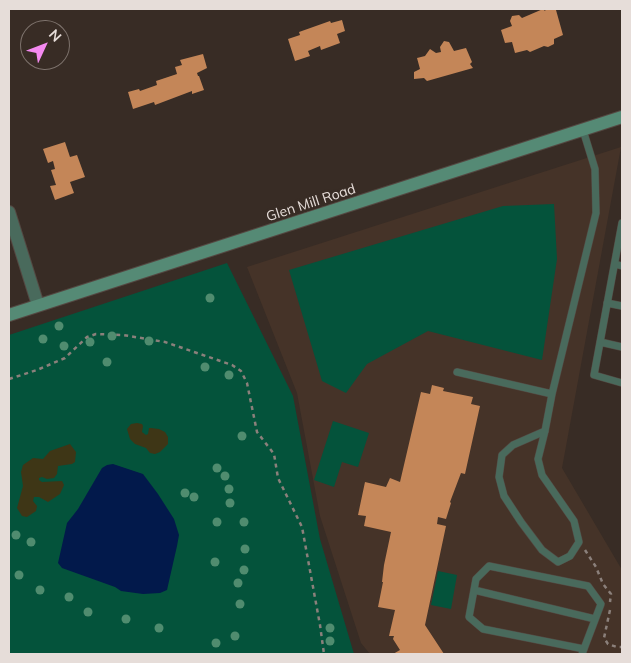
<!DOCTYPE html>
<style>
body{margin:0}
#map{position:relative;width:631px;height:663px;overflow:hidden;background:#382c25;font-family:Mulish,sans-serif}
canvas{display:block}
.frame{position:absolute;inset:0;border:10px solid #e6ddd9;pointer-events:none}
.north{position:absolute;left:20px;top:20px;width:50px;height:50px;box-sizing:border-box;background:#382c25;border:1px solid #7e736d;border-radius:50%;rotate:47deg;font-size:14px;font-weight:700;line-height:20px;text-align:center;color:#e6ddd9}
.north::after{content:'';display:block;margin:auto;width:18px;height:22px;background:#f489f0;clip-path:polygon(50% 0,100% 100%,50% 72%,0 100%)}
</style>
<div id="map">
<canvas width="631" height="663"></canvas>
<div class="frame"></div>
<div class="north">N</div>
</div>
<script>
const g = document.querySelector('canvas').getContext('2d');
g.lineJoin = 'round';
function paint(path, color) { g.fillStyle = color; g.fill(path, 'evenodd'); }
const poly = rows => new Path2D(rows.map(r => 'M' + r).join(''));
function strokePath(path, color, width, dash) { g.strokeStyle = color; g.lineWidth = width; g.lineCap = dash ? 'butt' : 'round'; g.setLineDash(dash || []); g.stroke(path); }
function label(font, color, halo, rows, align = 'center') {
  g.font = font + ' Mulish,sans-serif'; g.lineWidth = 5; g.setLineDash([]); g.textBaseline = 'middle'; g.strokeStyle = halo; g.fillStyle = color; for (const [text, x, y, turn = 0] of rows) {
    g.save(); g.translate(x, y); g.rotate((+turn || 0) * Math.PI / 180); g.textAlign = isNaN(turn) ? turn : align; if (halo) g.strokeText(text, 0, 0); g.fillText(text, 0, 0); g.restore();
  }
}
paint(poly([
 [621,147,562,468,622,570,622,654,370,654,361,643,320,516,297,393,247,267]
]), '#453328');
paint(poly([
 [554,204,557,259,542,360,428,331,367,364,346,393,322,381,289,270,503,206],
 [227,263,293,396,320,539,354,654,9,654,9,335],
 [333,421,369,433,358,467,342,462,334,487,314,480],
 [438,571,457,575,451,609,431,605]
]), '#04533b');
paint(poly([
 [137,423,142,424,143,426,142,432,146,435,148,434,149,428,151,428,159,429,165,432,168,437,168,444,160,452,155,454,150,453,146,448,135,444,130,439,127,429,131,424],
 [70,444,76,452,75,462,72,464,58,466,57,474,54,478,47,479,42,477,39,478,39,480,42,482,62,481,64,485,60,494,48,502,39,497,34,497,33,501,37,506,36,511,27,517,22,516,17,508,23,486,21,472,23,465,33,458,43,459,50,451]
]), '#3e3616');
paint(poly([
 [113,464,143,474,158,494,174,519,179,535,177,546,167,590,160,593,143,594,121,591,115,587,62,568,58,563,67,523,78,509,102,468,107,465]
]), '#02194b');
paint(poly([
 [543,9,545,11,546,9,556,10,563,35,554,39,554,44,548,47,544,46,530,52,527,50,515,53,512,42,505,43,501,30,512,26,510,21,512,16,519,15,522,18],
 [342,20,345,31,337,34,340,43,321,50,320,46,308,51,310,56,295,61,288,39,300,35,299,32,330,21,331,23],
 [444,41,449,42,454,51,466,48,472,62,470,64,473,68,427,81,424,78,414,79,414,72,420,69,417,58,425,56,430,49,436,53,441,52,440,47],
 [203,54,207,68,197,73,198,76,199,76,204,90,192,94,192,91,155,105,154,102,133,109,128,92,139,89,140,91,157,85,156,81,177,74,175,67,182,65,180,60],
 [65,142,70,157,77,155,85,177,70,182,74,193,55,200,50,186,56,185,51,170,55,169,53,161,48,163,43,149],
 [432,385,444,388,443,391,473,397,471,404,480,406,465,474,461,473,450,502,451,503,446,519,438,517,437,524,446,526,425,625,444,654,393,654,400,650,393,639,394,636,389,636,395,610,378,607,383,582,382,582,384,565,391,532,364,526,366,516,358,515,365,482,386,487,390,478,400,482,421,392,430,394]
]), '#c48658');
const service = poly([
 [622,223,594,375,622,383],
 [615,264,622,266],
 [607,303,622,306],
 [600,342,622,347],
 [457,372,552,394,596,213,595,169,583,130],
 [545,431,513,445,502,455,499,477,504,496,521,522,542,550,558,562,570,556,579,542,574,521,542,475,538,459,545,431,552,394],
 [474,590,595,619],
 [582,654,601,604,588,586,489,566,476,579,469,617,483,629,584,649]
]);
const minor = poly([
 [9,212,38,305]
]);
const secondary = poly([
 [9,315,622,117]
]);
strokePath(service, '#544842', 8);
strokePath(minor, '#544842', 14);
strokePath(secondary, '#544842', 14);
strokePath(poly([
 [9,379,37,370,65,358,87,337,96,334,123,335,165,342,232,365,241,371,247,383,257,432,274,454,278,478,302,527,320,625,324,654],
 [585,550,596,567,603,584,611,594,610,602],
 [610,610,604,638,608,644,617,647,622,647]
]), '#8b807b', 2.5, [4, 4]);
strokePath(service, '#496a5c', 7);
strokePath(minor, '#496a5c', 12);
strokePath(secondary, '#558a75', 12);
g.fillStyle = '#508c6f';
for (const [x, y] of [
 [210,298],
 [59,326],
 [112,336],
 [43,339],
 [149,341],
 [90,342],
 [64,346],
 [107,362],
 [205,367],
 [229,375],
 [242,436],
 [217,468],
 [225,476],
 [229,489],
 [185,493],
 [194,497],
 [230,503],
 [217,522],
 [244,522],
 [16,535],
 [31,542],
 [245,549],
 [215,562],
 [244,570],
 [19,575],
 [238,583],
 [40,590],
 [69,597],
 [240,604],
 [88,612],
 [126,619],
 [159,628],
 [330,628],
 [235,636],
 [330,641],
 [216,643]
]) { g.beginPath(); g.arc(x, y, 4.5, 0, 2 * Math.PI); g.fill(); }
label('14px', '#e6ddd9', '#382c25', [
 ["Glen Mill Road",311,203,-18]
]);
</script>
